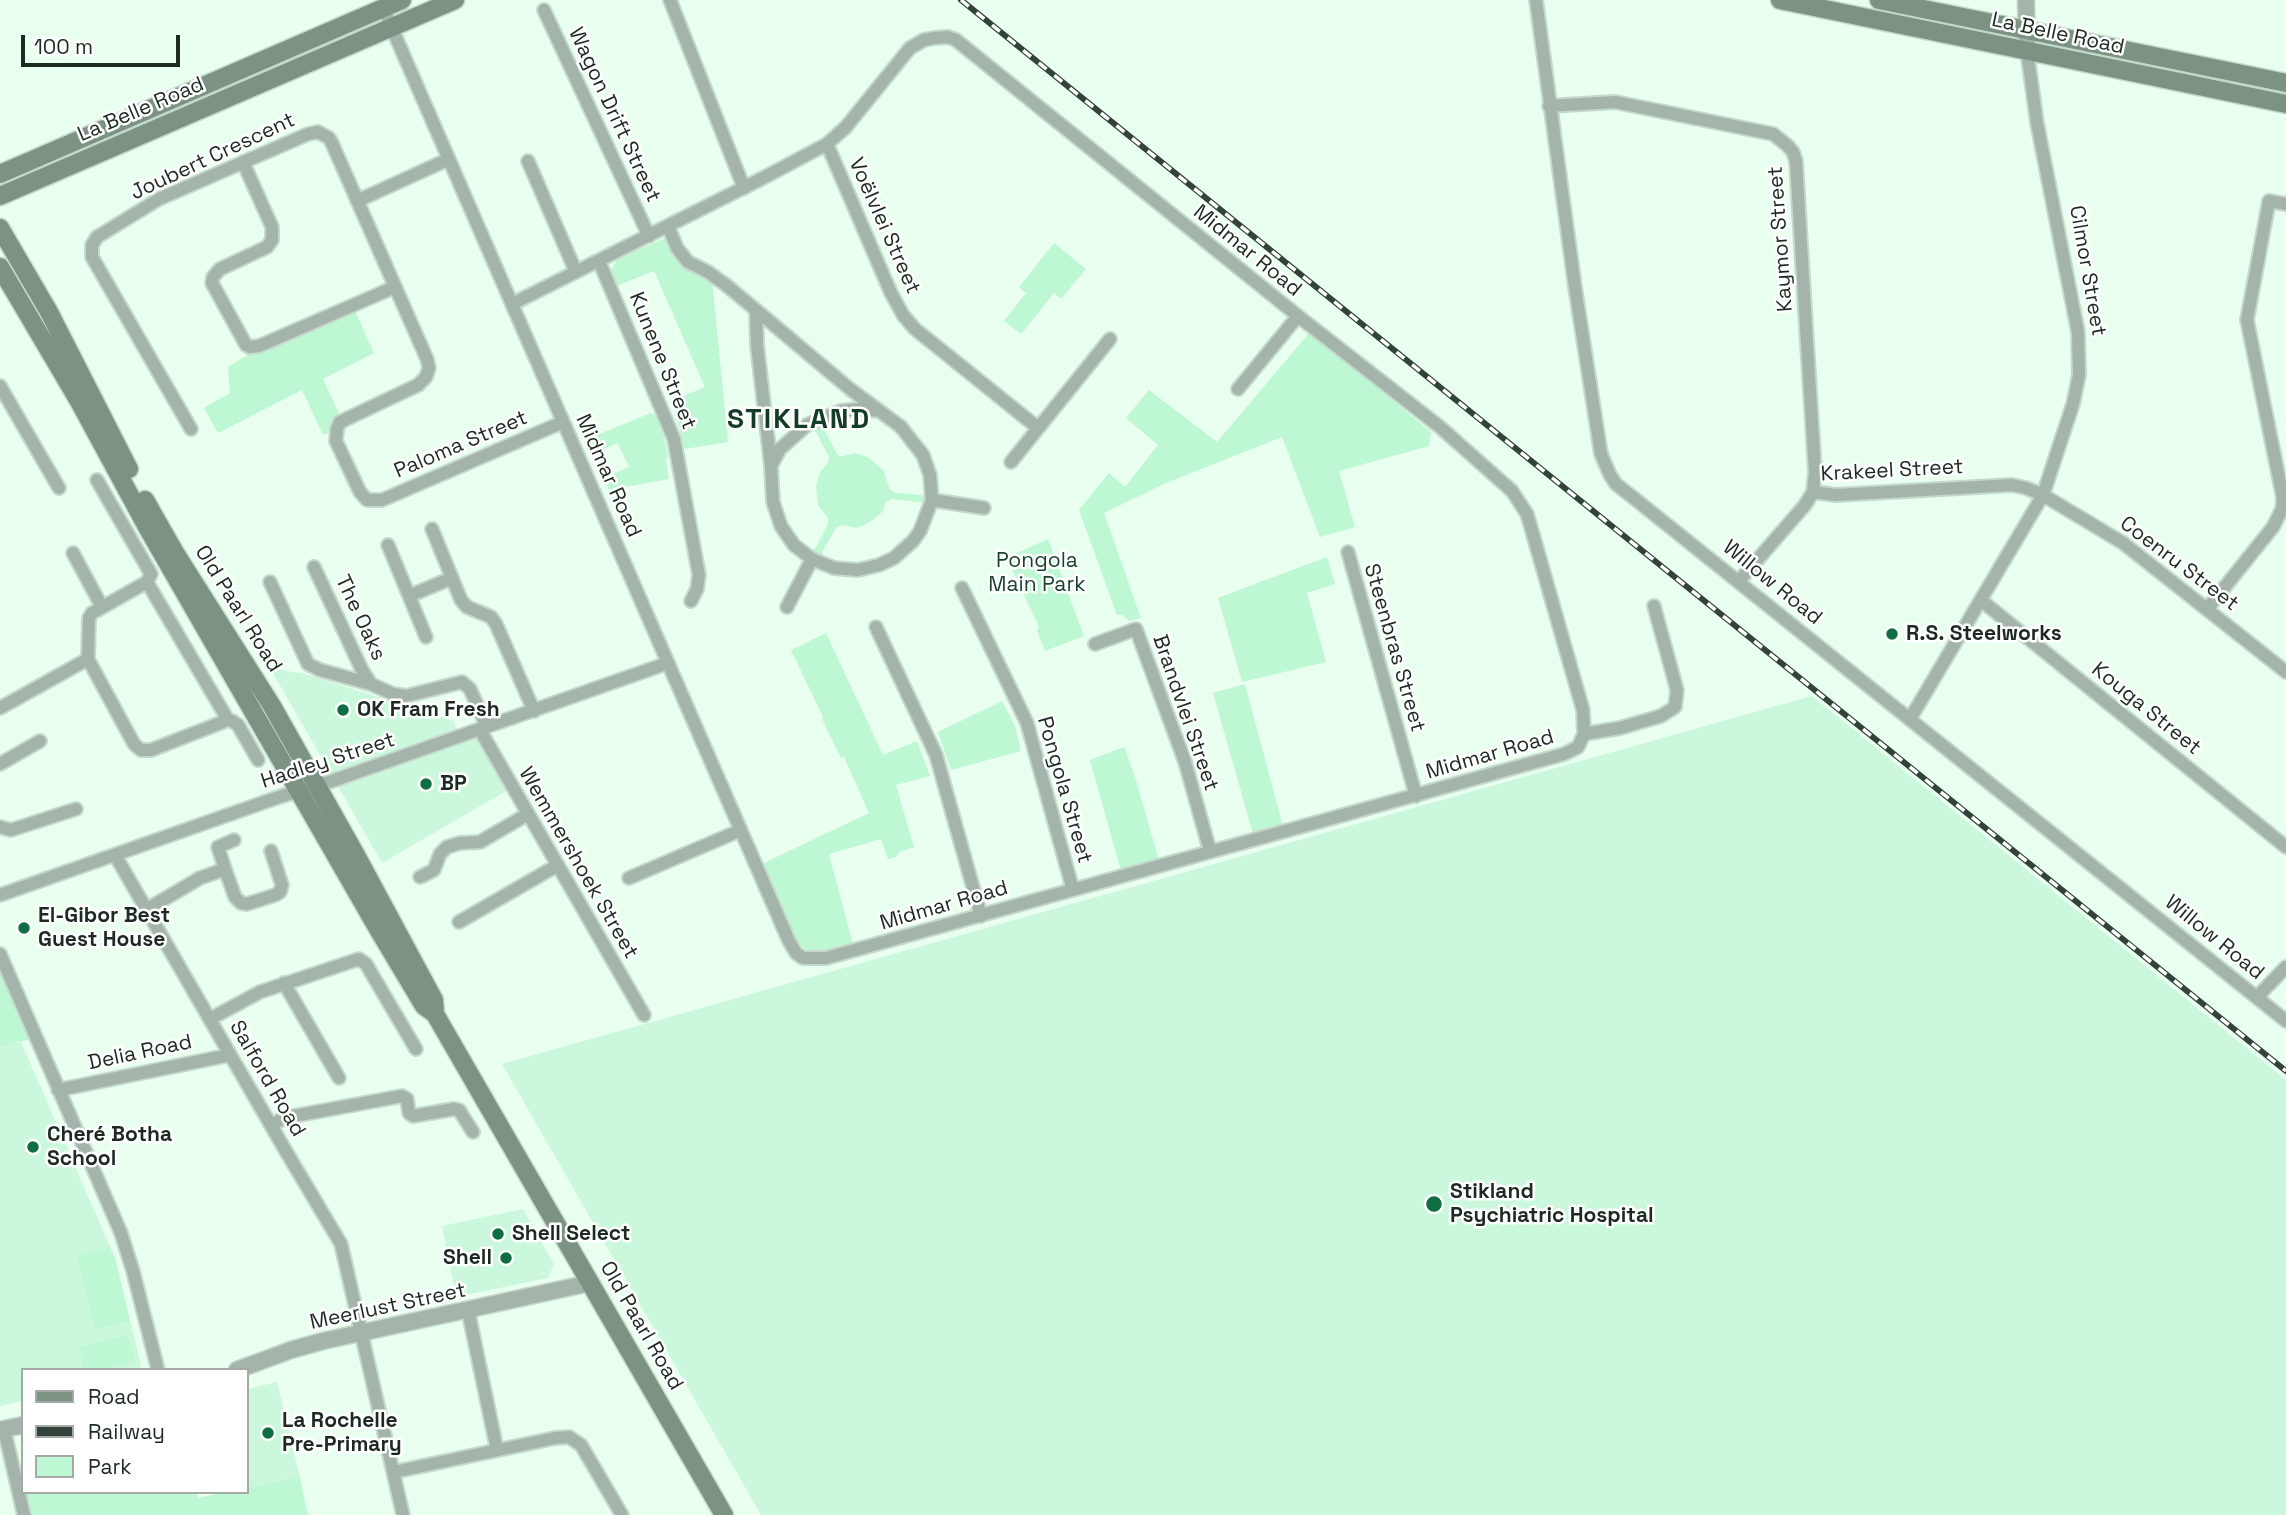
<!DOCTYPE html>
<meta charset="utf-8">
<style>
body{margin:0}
#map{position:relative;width:2286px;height:1515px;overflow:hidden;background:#e9fff0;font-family:"Space Grotesk",sans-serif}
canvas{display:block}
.legend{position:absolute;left:21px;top:1368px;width:228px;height:126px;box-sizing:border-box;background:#fff;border:2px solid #a4aaa6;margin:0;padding:9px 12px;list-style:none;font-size:21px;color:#1c2a21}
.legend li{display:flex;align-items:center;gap:14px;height:35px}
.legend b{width:35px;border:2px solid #a4aaa6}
.scale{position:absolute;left:21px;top:35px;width:159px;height:32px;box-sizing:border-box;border:4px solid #1c2a21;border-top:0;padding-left:9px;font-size:21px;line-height:24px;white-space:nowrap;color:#1c2a21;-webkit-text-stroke:5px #fff;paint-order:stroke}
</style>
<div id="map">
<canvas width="2286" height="1515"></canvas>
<ul class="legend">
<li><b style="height:9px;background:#7c9384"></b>Road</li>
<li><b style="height:9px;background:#34433a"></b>Railway</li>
<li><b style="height:19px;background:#bdf7d3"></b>Park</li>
</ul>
<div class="scale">100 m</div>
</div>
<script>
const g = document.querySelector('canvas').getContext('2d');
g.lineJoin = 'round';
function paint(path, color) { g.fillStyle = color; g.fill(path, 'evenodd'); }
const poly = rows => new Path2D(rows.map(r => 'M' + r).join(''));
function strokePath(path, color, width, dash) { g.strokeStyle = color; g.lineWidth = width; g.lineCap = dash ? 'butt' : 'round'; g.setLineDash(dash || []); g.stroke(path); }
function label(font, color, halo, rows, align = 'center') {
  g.font = font + ' "Space Grotesk",sans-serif'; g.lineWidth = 5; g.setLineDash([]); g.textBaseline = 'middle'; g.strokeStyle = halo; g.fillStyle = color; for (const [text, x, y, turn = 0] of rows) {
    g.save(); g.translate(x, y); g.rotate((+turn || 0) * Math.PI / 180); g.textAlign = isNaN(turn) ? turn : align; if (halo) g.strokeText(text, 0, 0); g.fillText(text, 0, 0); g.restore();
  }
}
paint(poly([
 [270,668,305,674,454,721,458,734,480,727,513,787,382,863],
 [1812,696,2286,1080,2286,1515,761,1515,502,1064],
 [21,1042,115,1258,141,1365,138,1370,23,1370,23,1401,0,1406,0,1047],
 [523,1209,554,1264,548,1278,456,1297,442,1226],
 [277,1382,300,1477,247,1488,247,1389]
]), '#cbf8dc');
paint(poly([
 [665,238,712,279,728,442,685,449,684,447,672,401,705,387,654,271,616,286,610,272,617,260],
 [1054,243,1086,269,1061,299,1054,293,1021,334,1004,321,1026,293,1019,287],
 [354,309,374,353,323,379,340,416,332,431,323,435,302,390,218,433,204,408,230,393,228,367,254,351],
 [1310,332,1431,432,1429,446,1339,471,1355,527,1320,537,1282,437,1166,483,1104,513,1141,618,1129,621,1122,614,1117,615,1079,510,1109,473,1125,487,1158,445,1126,418,1149,390,1217,442],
 [651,413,657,417,664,437,668,457,666,460,669,479,609,490,604,478,629,467,618,443,594,453,587,439],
 [824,420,823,428,839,457,855,453,869,458,884,471,890,490,898,494,901,493,928,496,927,503,892,499,886,502,882,512,870,522,857,528,842,525,836,528,822,552,824,557,822,560,810,549,815,549,828,524,828,518,818,505,816,486,820,472,828,463,829,457,816,432,809,428],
 [1048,539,1084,636,1045,651,1037,631,1039,627,1007,558],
 [1327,557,1335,584,1307,593,1326,662,1242,682,1218,598],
 [826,633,883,755,917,741,930,776,896,785,914,847,899,852,896,857,888,859,881,839,829,854,853,944,820,954,808,952,796,941,763,866,764,863,869,813,844,757,841,758,822,719,823,717,791,650],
 [1245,684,1283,826,1253,834,1213,693],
 [1002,701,1015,726,1021,751,951,770,938,732],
 [1124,747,1135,777,1159,860,1121,871,1090,760],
 [0,969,31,1039,0,1047],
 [110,1247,115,1258,130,1321,95,1329,77,1255],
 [128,1335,135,1362,103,1370,84,1370,79,1347],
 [300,1477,308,1515,30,1515,25,1492,196,1492,198,1498,227,1492,247,1492,247,1488]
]), '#bdf7d3');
const minor = poly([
 [670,0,744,188],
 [1536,0,1575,287,1601,454,1610,475,1616,484,1640,503,2286,1021],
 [383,7,391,26,789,941,796,953,803,958,826,958,1564,754,1578,747,1584,734,1583,710,1532,531,1527,514,1512,491,1440,427,1298,316,956,40,948,37,934,38,924,40,910,48,846,127,827,144,763,178,512,304],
 [544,10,649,236],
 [1549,106,1615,102,1773,134,1788,146,1793,152,1796,161,1804,294,1815,472,1813,492],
 [827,144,891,293,903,315,915,329,1038,428],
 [528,161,576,272],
 [243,162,272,227,272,240,267,247,220,269,213,277,212,283,246,345,250,347,259,346,395,287],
 [357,201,449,159],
 [668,226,677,248,688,262,708,272,726,285,756,310,850,389,901,427,923,455,930,475,932,500,920,531,913,541,894,558,879,565,858,570,834,568,812,559,794,545,781,526,773,502,771,466,757,345,756,310],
 [599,261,674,439,699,575,697,589,691,601],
 [0,386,59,488],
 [1238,389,1298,316],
 [191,429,92,257,92,245,97,237,159,199,308,134,318,132,329,138,331,141,427,359,429,368,426,377,418,385,340,422,337,429,336,441,360,492,367,500,382,500,563,422],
 [1011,462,1110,339],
 [771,466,780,449,807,425,841,411,859,409,880,411],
 [97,480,151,574,147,582,228,720,232,721,238,725,258,760],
 [932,500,984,508],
 [432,529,461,600,467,607,491,617,496,624,534,711],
 [388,545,426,637],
 [1348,552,1416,796],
 [73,553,102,607],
 [314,567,362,670,371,684,393,694,406,696,462,682,470,689,487,727],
 [1739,581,1805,505,1813,492,1836,495,2012,485,2026,488,2043,495,2123,543,2286,672],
 [147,582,92,613,89,618,88,659,134,744,141,750,151,750,228,720],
 [270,582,308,664,320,670,371,684],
 [962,588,1027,723,1073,890],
 [409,596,452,578],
 [1982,601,2286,847],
 [787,607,812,559],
 [2208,608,2273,527,2282,509,2283,498,2247,320,2269,201,2286,204],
 [876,627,936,755,981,916],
 [1095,644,1136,629,1185,762,1210,851],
 [0,708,88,659],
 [1910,719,2043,495,2073,404,2079,375,2078,332,2037,123,2027,51],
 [480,730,644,1015],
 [1584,734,1620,728,1661,716,1675,707,1677,690,1654,606],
 [0,764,40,741],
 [0,827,11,830,76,809],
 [115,855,284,1148,341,1244,403,1515],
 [225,869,235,897,241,903,247,904,275,895,280,892,282,885,271,851],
 [420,877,434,870,440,854,447,847,460,843,480,842,528,814],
 [629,878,741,830],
 [0,895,279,797,332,781,668,663],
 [146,910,200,878,225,869,218,847,234,840],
 [459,922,558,865],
 [0,954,121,1233,133,1271,158,1370],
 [284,983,339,1078],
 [2257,997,2286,967],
 [210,1019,260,992,359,959,366,964,416,1049],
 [58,1090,230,1055],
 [271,1126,283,1118,402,1096,407,1099,409,1113,413,1116,454,1109,459,1110,473,1132],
 [468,1310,497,1450],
 [4,1429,24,1515],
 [394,1472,555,1438,569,1437,581,1445,622,1515]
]);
const tertiary = poly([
 [2026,0,2027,43],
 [237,1370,291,1350,323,1341,590,1283],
 [0,1430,23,1425]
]);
const secondary = poly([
 [1780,0,2286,104],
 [1879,0,2286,83],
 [0,174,402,0],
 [0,196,455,0],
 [0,228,49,312,129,469],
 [0,267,80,403,147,527,378,929,424,1006,435,1014,724,1515],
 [145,500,174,551,272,706,357,857,434,1000,435,1013]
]);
strokePath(minor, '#c4d9cb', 16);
strokePath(tertiary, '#c4d9cb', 19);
strokePath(secondary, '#c4d9cb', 21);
strokePath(minor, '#a4b4aa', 12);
strokePath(tertiary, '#a4b4aa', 16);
strokePath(secondary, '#7c9384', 18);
const rail = poly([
 [961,0,2286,1071]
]);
strokePath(rail, '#34433a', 6);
strokePath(rail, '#fff', 3.5, [10]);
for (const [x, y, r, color] of [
 [1892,634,7,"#0e6e43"],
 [343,710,7,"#0e6e43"],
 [426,784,7,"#0e6e43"],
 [24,928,7,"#0e6e43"],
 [33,1147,7,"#0e6e43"],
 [1434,1204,9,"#0e6e43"],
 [498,1234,7,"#0e6e43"],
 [506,1258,7,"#0e6e43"],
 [268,1433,7,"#0e6e43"]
]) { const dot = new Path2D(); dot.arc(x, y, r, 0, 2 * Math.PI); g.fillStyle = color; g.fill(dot); strokePath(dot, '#fff', 2.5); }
label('21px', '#1c2a21', '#fff', [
 ["La Belle Road",2058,34,12],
 ["La Belle Road",141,110,-23],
 ["Wagon Drift Street",614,115,65],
 ["Joubert Crescent",213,157,-25],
 ["Voëlvlei Street",884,226,66],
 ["Kaymor Street",1781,239,-94],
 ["Midmar Road",1247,251,39],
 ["Cilmor Street",2087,271,80],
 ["Kunene Street",662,361,68],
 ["Paloma Street",461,445,-23],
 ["Krakeel Street",1892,471,-3],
 ["Midmar Road",608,476,66],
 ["Coenru Street",2179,564,37],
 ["Willow Road",1772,583,39],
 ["Old Paarl Road",238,609,58],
 ["The Oaks",360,618,65],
 ["Steenbras Street",1394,648,74],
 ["Kouga Street",2146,709,39],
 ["Brandvlei Street",1185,713,71],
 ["Midmar Road",1490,755,-16],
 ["Hadley Street",328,761,-18],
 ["Pongola Street",1064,790,74],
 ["Wemmershoek Street",578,863,60],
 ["Midmar Road",944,906,-16],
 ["Willow Road",2214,938,39],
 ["Delia Road",140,1053,-12],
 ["Salford Road",267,1079,60],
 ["Meerlust Street",388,1307,-12],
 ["Old Paarl Road",641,1326,60]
]);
label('21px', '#19432c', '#fff', [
 ["Pongola",1037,561],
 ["Main Park",1037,585]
]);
label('bold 21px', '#1c2a21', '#fff', [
 ["R.S. Steelworks",1906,634],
 ["OK Fram Fresh",357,710],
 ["BP",440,784],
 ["El-Gibor Best",38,916],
 ["Guest House",38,940],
 ["Cheré Botha",47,1135],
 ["School",47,1159],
 ["Stikland",1450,1192],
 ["Psychiatric Hospital",1450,1216],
 ["Shell Select",512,1234],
 ["Shell",492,1258,"right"],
 ["La Rochelle",282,1421],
 ["Pre-Primary",282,1445]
], 'left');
g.letterSpacing = '2px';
label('bold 28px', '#133c26', '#fff', [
 ["STIKLAND",799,420]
]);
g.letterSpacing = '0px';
</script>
